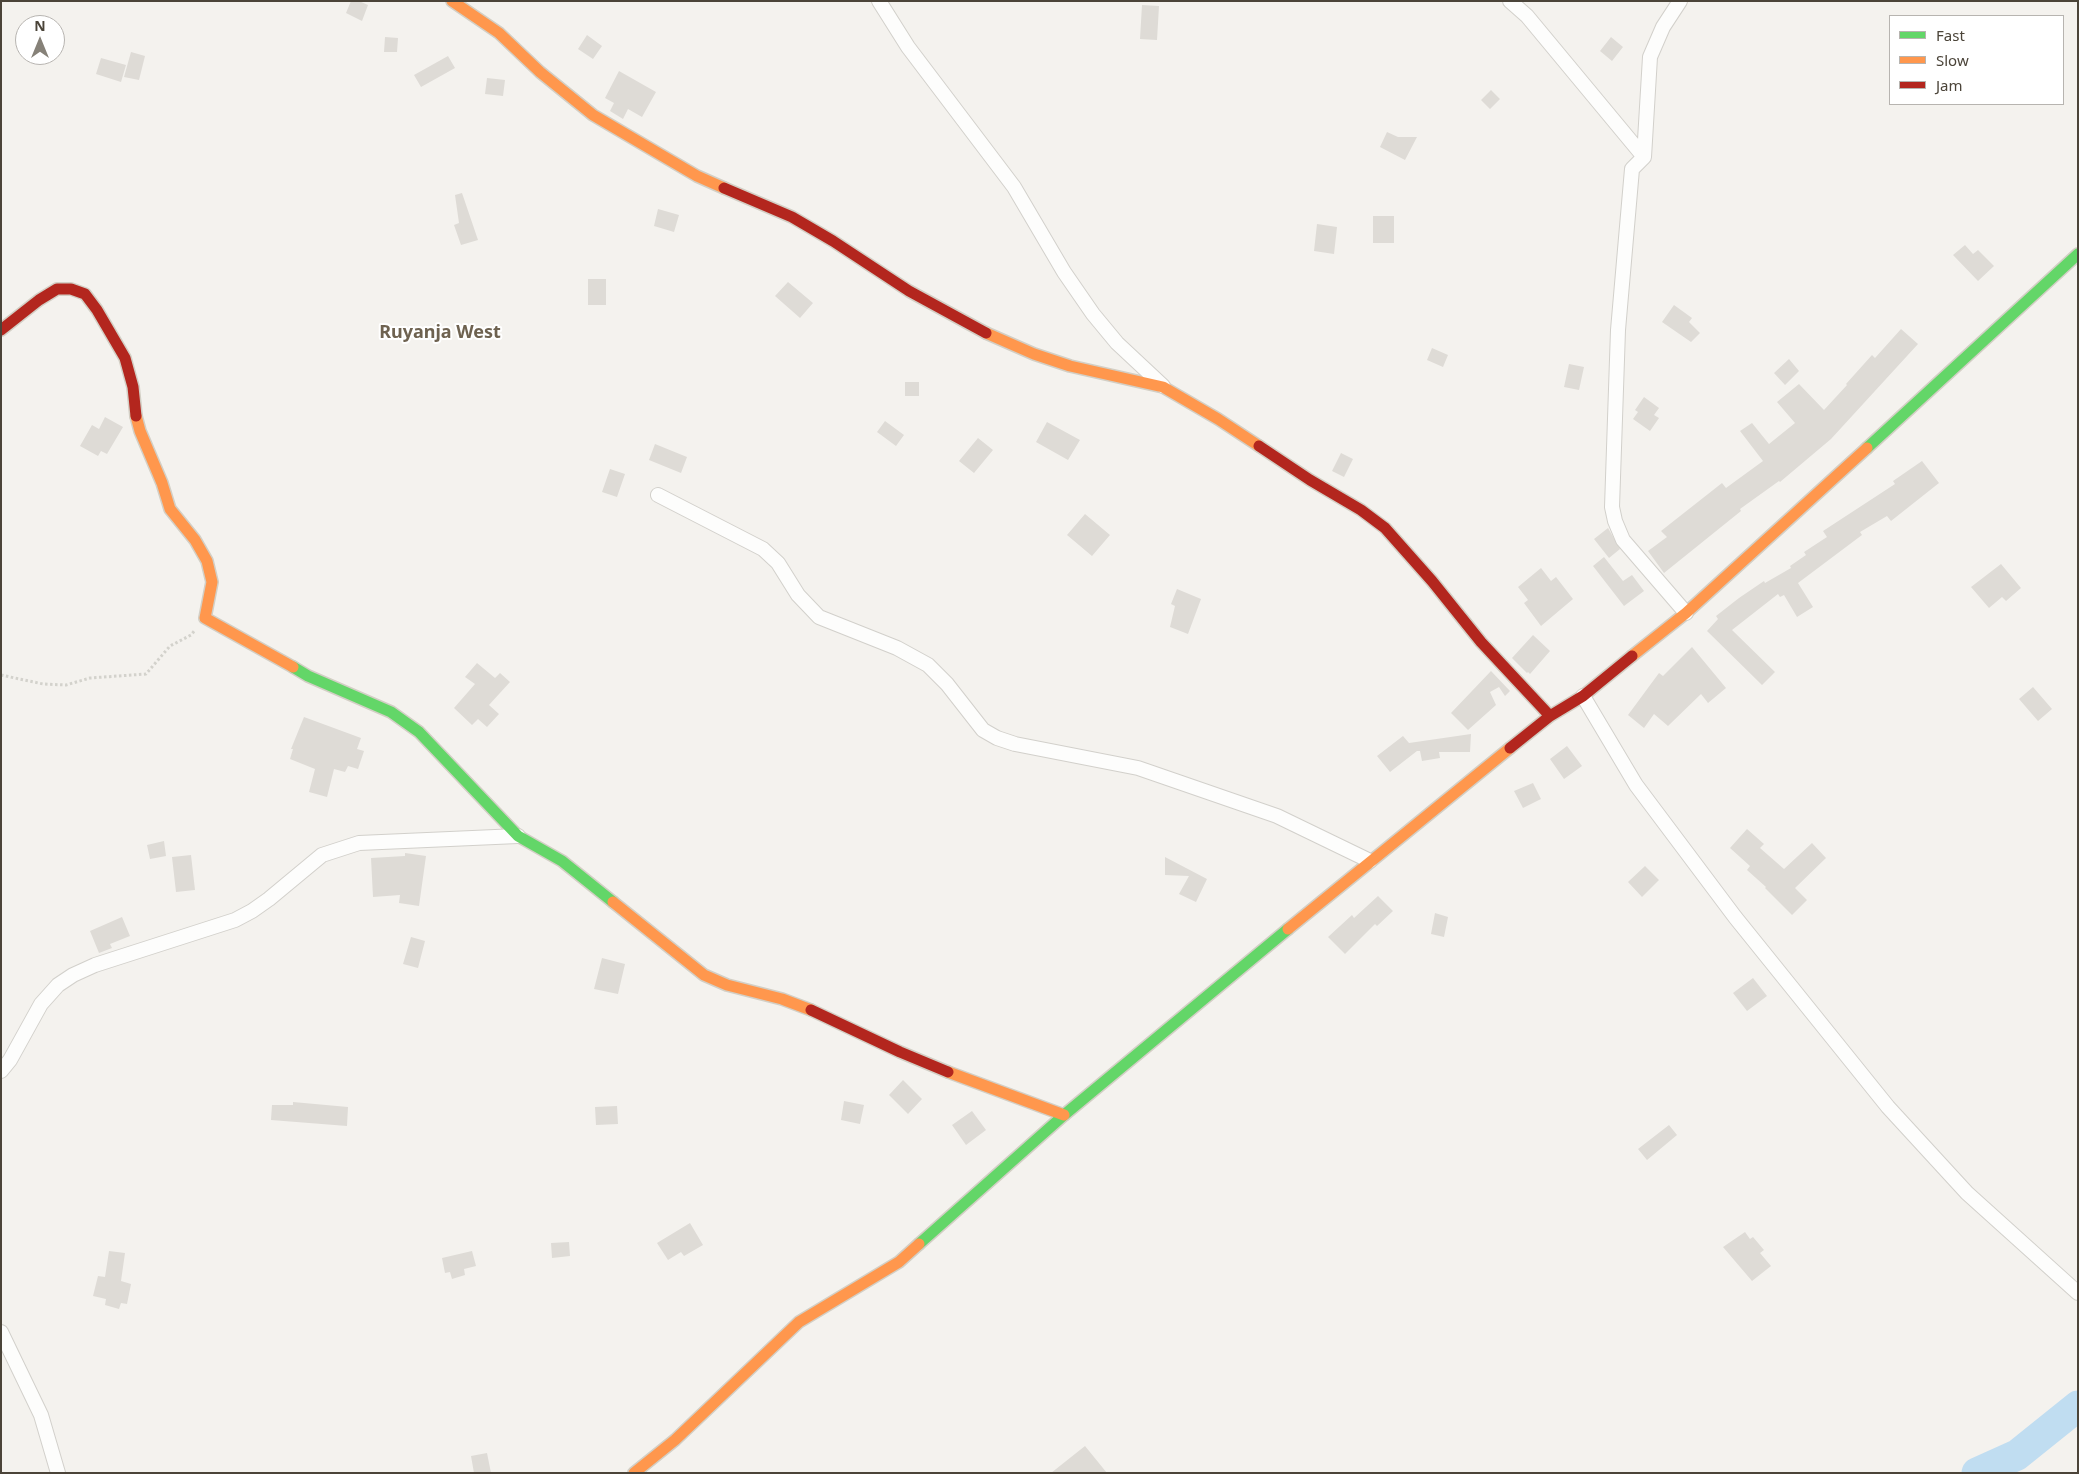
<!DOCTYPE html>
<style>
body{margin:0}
#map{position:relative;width:2079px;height:1474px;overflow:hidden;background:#f4f2ee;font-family:"Noto Sans",sans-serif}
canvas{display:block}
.frame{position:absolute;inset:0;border:2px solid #4b4439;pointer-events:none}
.legend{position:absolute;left:1889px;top:15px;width:175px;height:90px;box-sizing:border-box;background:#fff;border:1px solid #b7b4b0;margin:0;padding:6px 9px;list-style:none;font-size:15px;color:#4b4439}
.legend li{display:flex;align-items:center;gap:10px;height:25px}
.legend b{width:25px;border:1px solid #b7b4b0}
.north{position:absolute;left:15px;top:15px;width:50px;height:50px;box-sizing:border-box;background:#fff;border:1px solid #b7b4b0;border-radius:50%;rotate:0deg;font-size:14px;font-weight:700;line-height:20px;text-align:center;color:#4b4439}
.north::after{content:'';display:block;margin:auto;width:18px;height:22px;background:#868178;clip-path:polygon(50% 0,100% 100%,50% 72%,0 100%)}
</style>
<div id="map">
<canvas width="2079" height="1474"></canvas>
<div class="frame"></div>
<ul class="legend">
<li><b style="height:6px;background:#63d668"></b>Fast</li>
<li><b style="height:6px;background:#ff974d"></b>Slow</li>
<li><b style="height:6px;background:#b3261e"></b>Jam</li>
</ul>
<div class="north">N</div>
</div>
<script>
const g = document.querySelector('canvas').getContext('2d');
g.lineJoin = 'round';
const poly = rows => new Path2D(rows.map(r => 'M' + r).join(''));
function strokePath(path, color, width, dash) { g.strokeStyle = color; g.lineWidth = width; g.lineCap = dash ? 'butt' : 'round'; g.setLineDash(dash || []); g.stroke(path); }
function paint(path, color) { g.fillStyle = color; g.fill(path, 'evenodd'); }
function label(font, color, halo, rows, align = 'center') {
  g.font = font + ' "Noto Sans",sans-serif'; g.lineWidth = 4; g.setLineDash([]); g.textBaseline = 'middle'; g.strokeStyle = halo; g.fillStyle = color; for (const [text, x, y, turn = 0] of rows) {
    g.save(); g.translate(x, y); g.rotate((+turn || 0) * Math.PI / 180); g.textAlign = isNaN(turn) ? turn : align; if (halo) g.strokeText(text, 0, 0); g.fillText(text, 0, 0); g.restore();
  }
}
strokePath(poly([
 [1977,1473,2017,1455,2078,1406]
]), '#c0ddf1', 31);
paint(poly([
 [351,1,359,1,368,5,362,21,346,13],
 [1142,5,1159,6,1157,40,1140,39],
 [587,35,602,46,593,59,578,49],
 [385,37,398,38,397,52,384,52],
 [1611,37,1623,47,1612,61,1600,51],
 [131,52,145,56,139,80,124,77],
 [448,56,455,68,421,87,414,75],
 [101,58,126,65,121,82,96,74],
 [619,71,656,92,642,117,628,109,623,119,610,111,614,103,605,98],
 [487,78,505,80,503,96,485,94],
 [1491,90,1500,99,1490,109,1481,100],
 [1387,132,1398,137,1417,137,1405,160,1380,147],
 [462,193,478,240,461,245,454,225,459,223,455,195],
 [658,209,679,215,674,232,654,226],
 [1373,216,1394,216,1394,243,1373,243],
 [1317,224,1337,227,1334,254,1314,251],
 [1965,245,1973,254,1978,250,1994,266,1978,281,1953,255],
 [588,279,606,279,606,305,588,305],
 [788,282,813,303,800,318,775,296],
 [1674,305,1692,318,1689,322,1700,333,1691,342,1662,322],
 [1901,329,1918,344,1831,439,1780,482,1779,481,1740,509,1741,511,1664,573,1648,551,1667,537,1661,531,1722,483,1726,488,1763,461,1740,431,1752,423,1769,444,1795,423,1777,402,1799,384,1824,410,1847,385,1846,384,1872,355,1875,358],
 [1432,348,1448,355,1443,367,1427,360],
 [1789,359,1799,371,1785,385,1774,373],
 [1569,364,1584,367,1579,390,1564,387],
 [905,382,919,382,919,396,905,396],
 [1644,397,1659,408,1654,415,1659,418,1650,431,1633,419,1638,412,1635,410],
 [105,417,123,427,107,454,101,451,98,456,80,446,92,425,99,429],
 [885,421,904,435,896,446,877,432],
 [1047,422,1080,440,1068,460,1036,442],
 [978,438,993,450,974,473,959,461],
 [655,444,687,457,681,473,649,460],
 [1341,453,1353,459,1344,477,1332,471],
 [1922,461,1939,483,1891,521,1887,516,1860,532,1862,535,1798,583,1813,607,1797,617,1784,595,1780,597,1778,594,1732,630,1775,672,1762,685,1707,631,1718,619,1716,616,1739,598,1764,581,1765,583,1791,568,1790,566,1806,555,1804,552,1827,537,1823,531,1895,484,1893,481],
 [610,469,625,474,617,497,602,492],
 [1085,514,1110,535,1092,556,1067,535],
 [1608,528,1620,549,1609,558,1594,539],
 [1604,557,1623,581,1632,575,1644,591,1624,606,1593,566],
 [2001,564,2021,588,2006,601,2002,597,1989,608,1971,587],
 [1541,568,1551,581,1556,577,1573,599,1541,626,1524,603,1528,600,1518,587],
 [1177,589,1201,599,1188,634,1170,627,1175,606,1171,604],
 [1533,635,1550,651,1530,674,1528,672,1527,673,1512,658],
 [1692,647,1726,688,1708,703,1701,694,1668,726,1654,714,1644,728,1628,715,1659,673,1663,676],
 [477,663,495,678,500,673,510,682,489,705,499,714,487,727,478,719,472,725,454,708,475,684,465,677],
 [1491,671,1510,691,1505,696,1499,687,1490,692,1496,705,1468,730,1451,713],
 [2033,687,2052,709,2038,721,2019,699],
 [304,717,361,738,357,749,364,751,358,769,348,766,345,772,334,769,327,797,309,792,315,769,290,759,293,749,291,749],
 [1471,734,1470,752,1439,752,1440,758,1422,761,1420,751,1417,751,1390,772,1377,756,1403,736,1409,743],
 [1567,746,1582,766,1564,779,1550,759],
 [1533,783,1541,799,1523,808,1514,791],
 [1747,829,1764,844,1760,848,1784,869,1812,843,1826,858,1795,888,1807,900,1792,915,1765,888,1766,887,1747,870,1750,866,1730,848],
 [164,841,166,856,150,859,147,845],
 [405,853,426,856,419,906,399,903,400,895,373,897,371,858,405,856],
 [191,855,195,890,176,892,172,857],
 [1165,857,1207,879,1196,902,1179,894,1189,876,1165,875],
 [1645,866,1659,880,1642,897,1628,882],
 [1378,896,1393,911,1377,926,1375,924,1345,954,1328,937,1352,915,1354,918],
 [1435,913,1448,917,1444,937,1431,934],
 [122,917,130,936,110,944,112,948,99,953,90,931],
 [411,937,425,941,418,968,403,964],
 [602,958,625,964,618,994,594,989],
 [1753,978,1767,996,1747,1011,1733,993],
 [903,1080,922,1099,908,1114,889,1095],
 [844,1101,864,1105,860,1124,841,1120],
 [293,1102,348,1107,347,1126,271,1120,272,1105,293,1105],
 [617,1106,618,1124,596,1125,595,1107],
 [972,1111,986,1130,966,1145,952,1125],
 [1669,1125,1677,1135,1647,1160,1638,1149],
 [690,1223,703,1245,684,1256,681,1252,668,1260,657,1243],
 [1745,1232,1750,1239,1753,1237,1764,1250,1760,1253,1771,1266,1752,1281,1723,1247],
 [569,1242,570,1256,552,1258,551,1243],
 [109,1251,125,1253,121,1281,131,1284,127,1304,121,1303,119,1309,105,1305,106,1299,93,1296,98,1276,105,1277],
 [472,1251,476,1266,464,1269,465,1275,452,1279,450,1272,445,1273,442,1258],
 [1085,1446,1107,1473,1051,1473],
 [487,1453,491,1473,474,1473,471,1456]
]), '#dedbd6');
const street = poly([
 [879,1,908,47,1014,187,1064,272,1093,314,1117,343,1163,386],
 [1510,1,1527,16,1644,157,1632,169,1618,330,1612,507,1615,521,1623,540,1686,613],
 [1644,157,1650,57,1663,27,1680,1],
 [658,495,763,549,778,563,798,595,819,617,897,648,928,665,947,684,983,730,997,738,1015,744,1138,768,1277,816,1370,861],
 [1583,696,1636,785,1735,917,1888,1107,1967,1193,2078,1293],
 [1,1071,10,1060,41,1004,58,985,73,975,95,965,235,920,252,911,269,899,322,855,359,843,518,836],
 [1,1332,41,1415,58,1473]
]);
const fast = poly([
 [1867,448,2078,254],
 [293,667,308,676,391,712,419,732,518,836,562,861,613,902],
 [919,1244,1064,1115,1288,929]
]);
const slow = poly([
 [452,1,499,33,540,72,593,115,697,176,724,188],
 [986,333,1034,354,1070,366,1163,387,1218,419,1259,446],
 [136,416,140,431,162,483,170,509,195,540,207,561,212,582,205,618,293,667],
 [1632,656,1686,613,1867,448],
 [613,902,704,975,727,985,782,999,811,1010],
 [1288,929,1510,748],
 [948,1072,1064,1115],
 [634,1473,675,1440,799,1322,899,1262,919,1244]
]);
const jam = poly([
 [724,188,792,217,833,241,909,291,986,333],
 [1,330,39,300,57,289,71,289,85,294,97,310,125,358,133,387,136,416],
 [1259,446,1310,480,1361,510,1385,528,1432,581,1481,642,1550,716],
 [1510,748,1550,716,1583,696,1632,656],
 [811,1010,900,1052,948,1072]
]);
strokePath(street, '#d2d0cb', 16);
strokePath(fast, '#d3cfc5', 14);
strokePath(slow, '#d3cfc5', 14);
strokePath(jam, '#d3cfc5', 14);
strokePath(poly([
 [1,675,43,684,66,685,90,678,146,674,170,646,191,635,195,630]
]), '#d3d2cc', 3, [2.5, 2.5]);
strokePath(street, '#fdfdfc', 14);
strokePath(fast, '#63d668', 11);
strokePath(slow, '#ff974d', 11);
strokePath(jam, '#b3261e', 11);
label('bold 18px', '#6e6250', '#fff', [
 ["Ruyanja West",440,333]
]);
</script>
